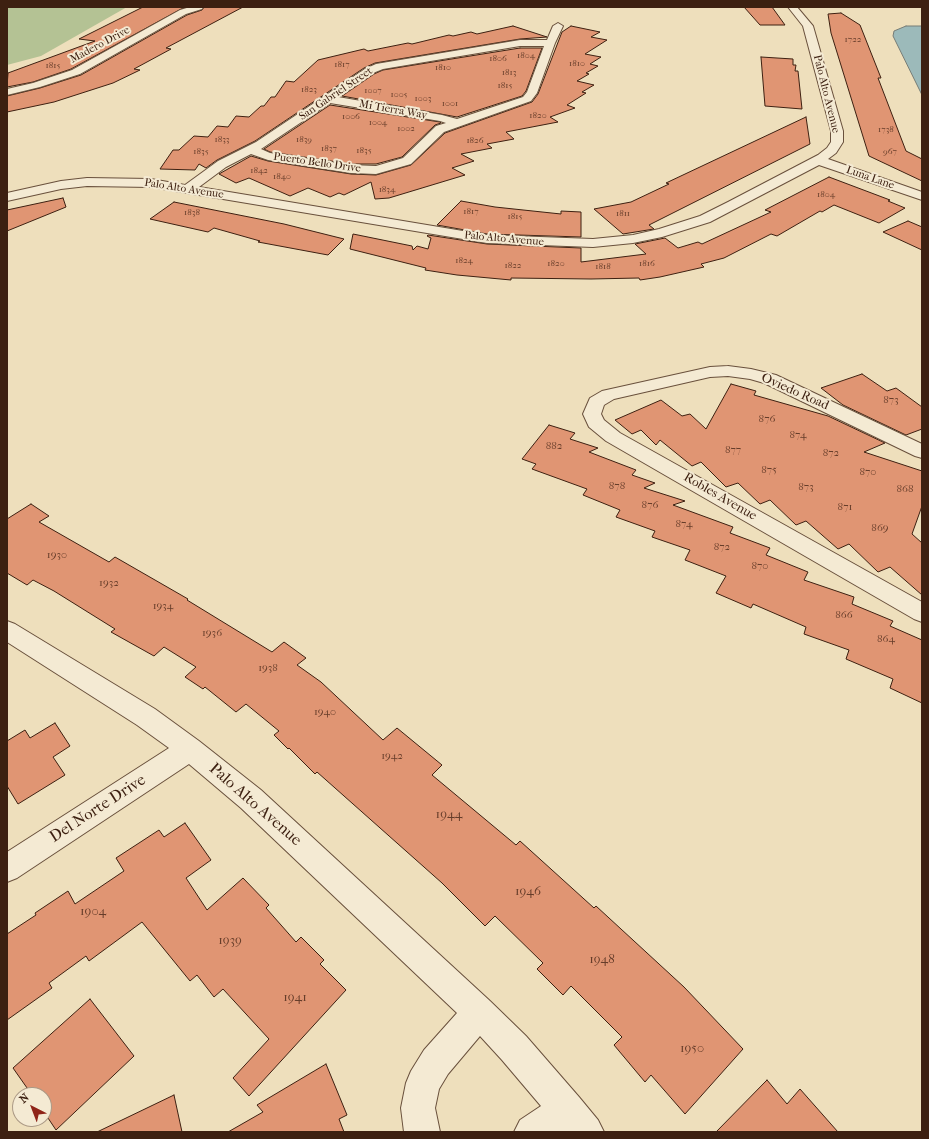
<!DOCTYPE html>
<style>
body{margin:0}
#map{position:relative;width:929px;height:1139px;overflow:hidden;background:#eedfbc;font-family:"IM FELL French Canon",serif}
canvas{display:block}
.frame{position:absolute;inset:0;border:8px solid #3d2011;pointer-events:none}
.north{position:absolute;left:12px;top:1087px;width:40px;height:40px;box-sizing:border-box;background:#f4ead3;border:1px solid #ab9985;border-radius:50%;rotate:318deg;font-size:11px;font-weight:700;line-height:16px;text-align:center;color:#3d2011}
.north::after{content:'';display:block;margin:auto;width:14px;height:18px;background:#8f2418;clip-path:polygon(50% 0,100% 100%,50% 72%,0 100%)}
</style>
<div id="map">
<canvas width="929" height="1139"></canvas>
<div class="frame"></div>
<div class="north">N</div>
</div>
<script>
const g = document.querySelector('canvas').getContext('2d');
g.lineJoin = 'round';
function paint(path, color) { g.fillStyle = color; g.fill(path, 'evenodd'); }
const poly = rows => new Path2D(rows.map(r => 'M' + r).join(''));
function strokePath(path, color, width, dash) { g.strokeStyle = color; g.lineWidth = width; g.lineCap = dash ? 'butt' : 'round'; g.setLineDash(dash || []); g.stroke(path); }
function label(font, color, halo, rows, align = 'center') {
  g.font = font + ' "IM FELL French Canon",serif'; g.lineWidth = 4; g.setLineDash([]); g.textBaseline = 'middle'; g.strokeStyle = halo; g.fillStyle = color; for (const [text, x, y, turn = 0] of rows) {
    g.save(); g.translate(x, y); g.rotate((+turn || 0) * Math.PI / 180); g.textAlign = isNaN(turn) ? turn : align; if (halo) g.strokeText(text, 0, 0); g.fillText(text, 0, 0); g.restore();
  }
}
paint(poly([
 [7,7,127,7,41,56,7,65]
]), '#b4c294');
const water = poly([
 [906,26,922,26,922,95,893,36,894,31,906,26]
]);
paint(water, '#9cbaba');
strokePath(water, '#767c76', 1);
const building = poly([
 [143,7,185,7,71,69,33,82,7,87,8,73,95,41,79,39,143,7],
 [204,7,243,7,166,48,171,49,134,69,140,70,113,83,54,102,7,112,7,96,40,88,81,75,187,15,202,10,204,7],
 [744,7,772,7,785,25,760,25,744,7],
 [841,13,860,25,881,78,878,78,906,151,922,159,922,181,869,156,831,33,828,14,841,13],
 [513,26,547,37,520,39,375,63,364,68,255,141,217,160,206,168,199,164,195,170,160,169,173,150,179,150,194,136,208,137,217,126,228,127,236,116,249,117,261,106,264,106,271,97,275,97,286,81,294,82,318,60,364,49,368,51,408,43,412,44,449,35,453,36,471,32,477,34,513,26],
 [571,26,600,32,591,37,607,40,585,54,601,57,590,64,598,66,586,73,589,74,577,81,594,85,582,92,586,93,567,105,575,108,550,117,558,122,506,132,514,139,487,144,492,148,461,154,474,161,452,168,465,175,389,198,375,199,371,182,344,195,339,193,330,197,308,188,290,196,249,178,236,183,219,174,251,156,268,161,351,174,376,175,411,165,445,133,532,102,538,94,562,32,571,26],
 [520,48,542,48,526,91,522,96,457,117,342,96,374,74,383,70,520,48],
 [761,57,793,59,793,65,796,65,795,71,798,71,802,109,765,106,761,57],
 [330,105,440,122,441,123,435,125,402,157,376,164,351,164,270,152,264,149,330,105],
 [806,117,810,144,649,225,654,229,623,234,594,209,631,202,669,184,666,183,806,117],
 [829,177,890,200,888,201,905,208,879,223,834,205,822,212,820,211,777,236,771,234,724,258,701,264,704,267,660,277,640,280,639,278,591,279,511,278,511,280,457,275,425,270,426,268,350,249,353,234,412,246,413,250,417,246,428,249,431,238,427,236,428,235,487,244,581,248,581,262,646,254,635,244,665,238,678,248,698,242,702,244,771,212,765,210,829,177],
 [63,198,66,207,7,231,7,210,63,198],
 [461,201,495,207,561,214,561,211,581,212,581,237,487,234,437,225,461,201],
 [174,202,284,224,344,239,328,255,258,242,260,241,214,228,208,232,150,219,174,202],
 [908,221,922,227,922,250,883,232,908,221],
 [862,374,887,391,896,388,922,407,922,429,906,435,843,405,821,388,862,374],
 [731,384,756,391,754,395,828,416,885,443,864,452,922,471,922,506,912,534,922,543,922,595,890,567,878,572,849,544,838,549,806,521,796,525,770,500,760,504,738,483,726,487,701,462,692,466,660,440,656,445,641,430,632,434,615,420,661,400,682,416,690,414,706,429,731,384],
 [549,425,575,433,570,439,598,448,589,452,636,470,632,475,655,483,644,488,685,501,673,505,733,527,730,533,770,548,766,555,808,572,804,580,854,597,852,604,893,621,890,626,922,640,922,703,890,688,893,679,846,659,849,650,804,634,806,627,753,604,751,608,716,593,726,576,685,560,690,550,652,537,655,531,616,517,620,510,583,495,587,489,532,469,536,464,522,459,549,425],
 [31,504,49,516,39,522,109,562,115,557,188,599,187,600,272,652,284,642,306,658,297,665,321,682,383,740,397,728,442,765,432,775,516,845,520,841,594,908,596,906,684,987,743,1049,685,1114,651,1075,645,1082,614,1045,622,1037,571,986,563,995,537,969,543,963,495,916,485,926,442,883,317,772,315,774,289,748,288,749,274,735,279,731,246,704,236,712,205,687,203,689,185,677,196,667,164,647,154,656,111,632,115,629,54,591,33,580,27,585,7,573,7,519,31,504],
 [55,723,70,746,53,757,65,775,18,804,7,786,7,741,25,730,30,738,55,723],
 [185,823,211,860,186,878,207,910,243,878,269,905,266,908,296,942,301,937,324,960,320,964,346,990,249,1096,233,1078,269,1039,223,989,214,997,197,975,190,981,142,922,89,961,86,956,49,983,52,988,7,1020,7,934,36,915,35,913,68,891,75,904,124,871,116,858,159,830,164,837,185,823],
 [90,999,134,1056,56,1130,44,1112,44,1095,32,1095,13,1068,90,999],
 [326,1064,347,1115,339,1119,344,1132,228,1132,263,1112,257,1105,326,1064],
 [767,1080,787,1104,800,1089,838,1132,716,1132,767,1080],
 [174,1095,182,1132,97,1132,174,1095]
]);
paint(building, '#e09573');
strokePath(building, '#3d2011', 1);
const minor = poly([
 [190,7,203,7,202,9,186,14,80,74,40,87,7,95,7,89,33,83,72,70,180,10,190,7],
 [788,7,797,7,813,26,843,131,843,142,836,153,828,159,922,192,922,200,819,165,710,222,662,237,633,243,593,247,487,243,151,187,87,186,61,189,7,201,7,193,61,181,87,178,151,179,185,185,218,161,256,142,365,69,376,64,520,40,547,40,553,26,558,23,563,26,555,43,537,93,531,101,444,132,411,164,376,174,351,173,268,160,251,154,226,167,199,187,487,235,593,239,633,235,659,229,700,216,728,202,818,155,827,148,831,142,831,131,803,26,788,7],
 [520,46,544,46,527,92,523,97,457,119,442,115,338,97,373,73,383,69,520,46],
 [330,103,440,121,446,123,436,126,403,158,376,166,351,165,270,153,261,149,330,103],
 [728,366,751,369,776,375,922,444,922,458,915,456,764,383,750,379,728,376,710,377,614,399,604,405,601,414,604,420,620,433,922,602,922,622,914,619,606,441,589,427,583,414,590,398,602,391,710,367,728,366],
 [7,621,15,624,155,709,199,741,261,790,490,1001,526,1036,579,1097,598,1120,604,1132,514,1132,520,1120,541,1106,502,1060,480,1036,448,1074,439,1089,435,1108,440,1132,404,1132,401,1108,406,1083,411,1071,424,1050,457,1013,241,808,189,764,17,878,7,882,7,852,169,748,137,725,7,642,7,621]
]);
strokePath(minor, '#69503c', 2);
paint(minor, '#f4ead3');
label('9px', '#663d2a', null, [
 ["1722",853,40],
 ["1804",526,56],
 ["1806",498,59],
 ["1810",577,64],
 ["1817",342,65],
 ["1815",53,66],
 ["1810",443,68],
 ["1813",509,73],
 ["1815",505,86],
 ["1823",309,90],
 ["1007",373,91],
 ["1005",399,95],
 ["1003",423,99],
 ["1001",450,104],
 ["1820",538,116],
 ["1006",351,117],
 ["1004",378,123],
 ["1002",406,129],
 ["1738",886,130],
 ["1833",222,140],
 ["1839",304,140],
 ["1826",475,141],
 ["1837",329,149],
 ["1835",364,151],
 ["1835",201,152],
 ["967",890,152],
 ["1842",259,171],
 ["1840",282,177],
 ["1834",387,190],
 ["1804",826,195],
 ["1817",471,212],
 ["1838",192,213],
 ["1811",623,214],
 ["1815",515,217],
 ["1824",464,261],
 ["1820",556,264],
 ["1816",647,264],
 ["1822",513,266],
 ["1818",603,267]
]);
label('11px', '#3d2011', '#f4ead3', [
 ["Madero Drive",100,45,-28],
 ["San Gabriel Street",336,94,-34],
 ["Palo Alto Avenue",826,94,76],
 ["Mi Tierra Way",393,110,10],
 ["Puerto Bello Drive",317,163,8],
 ["Luna Lane",870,178,19],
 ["Palo Alto Avenue",184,189,9],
 ["Palo Alto Avenue",504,239,5]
]);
label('11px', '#663d2a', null, [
 ["873",891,400],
 ["876",767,419],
 ["874",798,435],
 ["882",554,446],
 ["877",733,450],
 ["872",831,453],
 ["875",769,470],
 ["870",868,472],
 ["878",617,486],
 ["873",806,487],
 ["868",905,489],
 ["876",650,505],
 ["871",845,507],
 ["874",684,524],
 ["869",880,528],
 ["872",722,547],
 ["1930",57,555],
 ["870",760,566],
 ["1932",109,583],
 ["1934",163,606],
 ["866",844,615],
 ["1936",212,633],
 ["864",886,639],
 ["1938",268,668],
 ["1940",325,712],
 ["1942",392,756]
]);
label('13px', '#3d2011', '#f4ead3', [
 ["Oviedo Road",795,392,24],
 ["Robles Avenue",720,497,30]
]);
label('13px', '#663d2a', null, [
 ["1944",449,815],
 ["1946",528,892],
 ["1904",93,912],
 ["1939",230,941],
 ["1948",602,960],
 ["1941",295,998],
 ["1950",692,1049]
]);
label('16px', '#3d2011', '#f4ead3', [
 ["Palo Alto Avenue",255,805,41],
 ["Del Norte Drive",98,809,-33]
]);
</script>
